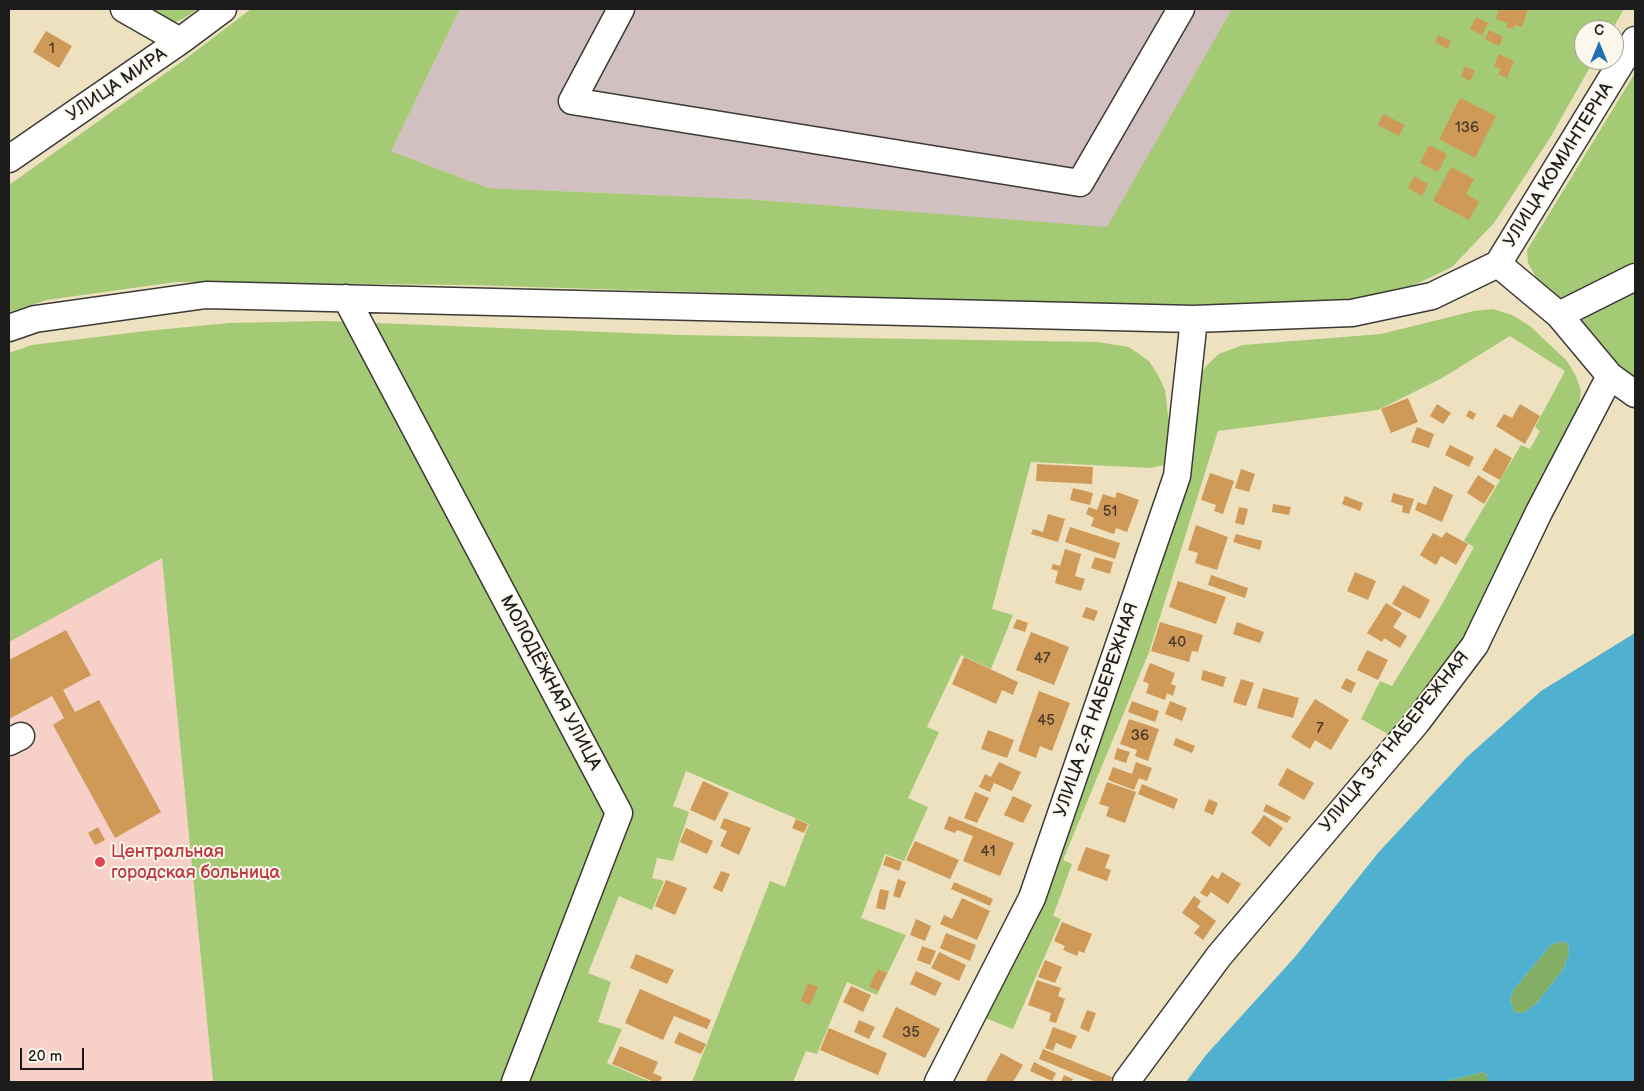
<!DOCTYPE html>
<meta charset="utf-8">
<style>
body{margin:0}
#map{position:relative;width:1644px;height:1091px;overflow:hidden;background:#ede1c0;font-family:"Balsamiq Sans",sans-serif}
canvas{display:block}
.frame{position:absolute;inset:0;border:10px solid #1c1c1c;pointer-events:none}
.north{position:absolute;left:1574px;top:20px;width:50px;height:50px;box-sizing:border-box;background:#fbf7ec;border:1px solid #a29f99;border-radius:50%;rotate:0deg;font-size:14px;font-weight:700;line-height:20px;text-align:center;color:#1c1c1c}
.north::after{content:'';display:block;margin:auto;width:18px;height:22px;background:#1f6fb2;clip-path:polygon(50% 0,100% 100%,50% 72%,0 100%)}
.scale{position:absolute;left:20px;top:1048px;width:64px;height:22px;box-sizing:border-box;border:2px solid #1c1c1c;border-top:0;padding-left:6px;font-size:15px;line-height:18px;white-space:nowrap;color:#1c1c1c;-webkit-text-stroke:4px #fbf7ec;paint-order:stroke}
</style>
<div id="map">
<canvas width="1644" height="1091"></canvas>
<div class="frame"></div>
<div class="north">С</div>
<div class="scale">20 m</div>
</div>
<script>
const g = document.querySelector('canvas').getContext('2d');
g.lineJoin = 'round';
function paint(path, color) { g.fillStyle = color; g.fill(path, 'evenodd'); }
const poly = rows => new Path2D(rows.map(r => 'M' + r).join(''));
function strokePath(path, color, width, dash) { g.strokeStyle = color; g.lineWidth = width; g.lineCap = dash ? 'butt' : 'round'; g.setLineDash(dash || []); g.stroke(path); }
function label(font, color, halo, rows, align = 'center') {
  g.font = font + ' "Balsamiq Sans",sans-serif'; g.lineWidth = 4; g.setLineDash([]); g.textBaseline = 'middle'; g.strokeStyle = halo; g.fillStyle = color; for (const [text, x, y, turn = 0] of rows) {
    g.save(); g.translate(x, y); g.rotate((+turn || 0) * Math.PI / 180); g.textAlign = isNaN(turn) ? turn : align; if (halo) g.strokeText(text, 0, 0); g.fillText(text, 0, 0); g.restore();
  }
}
paint(poly([
 [162,557,213,1082,9,1082,9,642]
]), '#f7d1c8');
paint(poly([
 [460,9,1232,9,1108,228,745,199,488,188,391,151]
]), '#d2bfc0');
paint(poly([
 [119,9,197,9,186,17,167,26],
 [251,9,460,9,391,151,488,188,745,199,1107,227,1232,9,1624,9,1612,30,1584,30,1584,60,1594,60,1550,138,1494,223,1452,267,1402,291,1343,301,1272,305,1079,304,467,285,176,282,47,300,9,312,9,185,184,60],
 [1635,73,1635,380,1604,352,1537,279,1528,263,1527,250],
 [1493,309,1512,315,1530,326,1567,361,1576,376,1581,391,1579,406,1468,635,1390,735,1361,719,1380,681,1392,686,1441,606,1474,547,1464,541,1465,539,1521,445,1530,449,1540,431,1535,427,1565,371,1510,336,1442,378,1378,410,1218,431,1149,652,1063,860,1072,864,1053,916,1061,919,1013,1029,985,1018,1195,384,1206,366,1219,354,1243,345,1381,334,1474,311],
 [325,321,679,335,1098,342,1129,347,1149,361,1158,375,1165,390,1169,423,1164,465,1151,468,1031,462,992,609,1013,615,991,669,961,655,927,727,939,732,908,798,928,807,904,861,885,854,861,918,906,935,877,995,847,982,817,1054,806,1051,793,1082,692,1082,770,881,785,887,809,824,686,771,673,806,689,812,673,861,657,858,652,878,664,881,652,910,619,896,588,973,611,982,598,1022,622,1029,607,1063,651,1082,213,1082,162,558,9,642,9,353,32,345,146,331,229,323]
]), '#a5ca75');
paint(poly([
 [1564,941,1568,945,1569,953,1564,968,1537,1003,1523,1013,1514,1012,1510,999,1514,989,1551,945],
 [1483,1072,1487,1075,1487,1082,1443,1082]
]), '#84ae66');
paint(poly([
 [1635,633,1635,1082,1487,1082,1487,1075,1483,1072,1443,1082,1186,1082,1206,1055,1295,957,1378,853,1467,757,1541,691],
 [1564,941,1568,945,1569,953,1564,968,1537,1003,1523,1013,1514,1012,1510,999,1514,989,1551,945]
]), '#50b0cf');
paint(poly([
 [1499,9,1528,9,1522,27,1514,25,1513,29,1506,27,1508,23,1496,19],
 [1476,17,1488,23,1482,35,1470,29],
 [1489,30,1503,37,1499,46,1485,39],
 [46,31,72,46,59,68,33,52],
 [1438,35,1451,41,1448,49,1435,42],
 [1499,54,1514,61,1507,78,1498,74,1501,69,1494,66],
 [1465,66,1475,71,1470,81,1461,76],
 [1460,98,1496,116,1475,158,1439,139],
 [1383,114,1405,125,1399,136,1378,125],
 [1429,145,1447,154,1438,172,1420,163],
 [1451,167,1474,179,1466,194,1479,202,1469,220,1433,201],
 [1414,176,1428,184,1422,196,1408,188],
 [1408,398,1418,422,1391,433,1381,409],
 [1437,404,1451,413,1443,424,1430,416],
 [1520,404,1540,416,1525,444,1496,426,1504,414,1512,418],
 [1469,410,1476,414,1473,420,1466,416],
 [1417,427,1434,434,1429,448,1411,442],
 [1450,445,1474,457,1469,467,1445,455],
 [1495,448,1512,458,1500,480,1482,470],
 [1037,464,1093,467,1092,484,1036,481],
 [1241,469,1255,474,1249,492,1235,488],
 [1210,473,1234,481,1223,514,1214,511,1216,505,1201,500],
 [1478,475,1495,486,1484,504,1467,493],
 [1434,486,1453,495,1442,522,1415,510,1418,502,1426,505],
 [1073,488,1093,493,1090,505,1070,500],
 [1117,492,1139,500,1127,532,1116,528,1114,534,1091,526,1094,518,1086,514,1089,507,1097,510,1103,494,1115,498],
 [1393,493,1414,499,1409,514,1402,512,1403,506,1391,502],
 [1345,496,1363,503,1360,511,1342,504],
 [1273,504,1291,507,1289,515,1272,512],
 [1239,507,1248,509,1244,525,1235,523],
 [1048,514,1065,519,1058,542,1031,534,1033,529,1043,532],
 [1196,525,1228,537,1217,570,1195,563,1198,553,1188,550],
 [1070,527,1120,543,1115,559,1065,542],
 [1446,532,1468,544,1456,565,1441,556,1436,565,1420,555,1433,533,1442,538],
 [1236,534,1262,541,1260,550,1233,542],
 [1065,549,1081,554,1075,576,1085,579,1081,591,1055,583,1058,571,1051,569,1053,564,1060,566],
 [1095,557,1113,562,1110,574,1091,568],
 [1355,572,1376,581,1368,600,1347,591],
 [1211,575,1248,588,1245,598,1208,585],
 [1178,581,1226,597,1216,624,1169,607],
 [1403,585,1430,600,1420,619,1392,604],
 [1386,603,1402,613,1393,627,1407,636,1400,648,1384,638,1382,642,1367,633],
 [1086,607,1098,611,1094,621,1082,617],
 [1017,619,1028,623,1025,632,1013,628],
 [1160,622,1203,635,1198,652,1192,651,1189,662,1151,651],
 [1237,622,1264,632,1260,643,1233,634],
 [66,630,91,675,63,690,75,712,99,700,161,812,115,838,53,725,64,718,52,696,9,719,9,660],
 [1031,632,1069,647,1054,685,1016,670],
 [1367,650,1388,660,1378,680,1357,670],
 [964,657,1018,682,1013,695,1002,690,996,704,952,684],
 [1150,663,1175,673,1171,684,1176,686,1173,696,1167,693,1165,700,1146,693,1149,684,1143,681],
 [1203,670,1226,677,1223,687,1201,680],
 [1346,678,1356,683,1351,693,1341,688],
 [1241,679,1254,683,1246,706,1233,702],
 [1263,688,1299,698,1293,718,1257,708],
 [1039,691,1070,703,1052,751,1040,746,1036,758,1018,751],
 [1315,699,1349,720,1331,750,1315,740,1310,749,1291,737],
 [1132,701,1159,711,1155,722,1128,712],
 [1170,701,1187,708,1182,721,1165,714],
 [1129,719,1159,729,1148,761,1135,756,1137,750,1120,744],
 [988,730,1014,740,1007,758,981,749],
 [1176,738,1195,746,1192,753,1173,745],
 [1117,748,1130,752,1126,763,1114,759],
 [999,762,1021,772,1012,791,994,783,990,792,979,787,985,774,991,777],
 [1136,762,1152,768,1147,781,1139,778,1134,790,1108,780,1113,767,1132,774],
 [1287,768,1314,783,1304,800,1278,785],
 [703,781,729,793,715,821,690,810],
 [1107,782,1136,792,1125,823,1106,816,1109,807,1099,804],
 [1142,784,1178,799,1174,809,1138,794],
 [975,792,989,798,977,823,964,818],
 [1013,796,1032,805,1023,823,1004,815],
 [1209,799,1218,803,1213,815,1204,811],
 [1266,804,1291,817,1287,823,1263,811],
 [1264,815,1283,828,1270,847,1251,833],
 [949,816,1014,843,1000,876,963,861,973,836,957,830,955,833,944,829],
 [724,818,751,828,739,855,720,846,727,831,720,828],
 [796,819,808,824,804,833,792,828],
 [98,827,105,840,95,845,88,833],
 [686,828,713,841,707,854,680,842],
 [915,841,959,860,950,879,906,860],
 [1086,847,1110,855,1105,868,1111,870,1107,881,1077,870],
 [886,856,902,862,899,871,883,865],
 [721,871,730,874,722,892,713,888],
 [1222,872,1241,884,1228,904,1211,892,1207,897,1200,893,1212,875,1218,879],
 [898,879,906,882,900,898,893,896],
 [666,880,687,888,675,915,655,906],
 [954,882,993,899,990,906,951,889],
 [880,889,889,891,885,910,876,908],
 [1194,896,1201,901,1197,907,1216,921,1203,940,1194,933,1200,926,1182,913],
 [962,898,990,911,977,940,940,924,944,915,952,919],
 [916,919,931,926,925,941,910,935],
 [1062,922,1092,934,1084,953,1079,951,1077,956,1063,950,1065,946,1054,941],
 [946,933,976,945,970,961,940,948],
 [922,946,936,951,930,965,917,960],
 [939,952,966,965,959,981,931,968],
 [636,954,674,970,667,984,630,968],
 [1045,960,1062,967,1055,983,1038,977],
 [878,969,887,973,878,991,869,987],
 [916,971,942,983,935,996,910,984],
 [1037,980,1061,988,1058,996,1065,999,1056,1023,1049,1021,1051,1013,1028,1005],
 [808,983,818,987,810,1005,801,1001],
 [851,986,871,995,863,1012,843,1002],
 [640,989,711,1020,707,1029,674,1016,663,1040,625,1023],
 [896,1007,940,1029,925,1058,882,1037],
 [1087,1010,1096,1013,1089,1032,1080,1028],
 [859,1020,875,1027,869,1039,854,1032],
 [1053,1027,1077,1036,1071,1049,1056,1043,1053,1051,1045,1048],
 [829,1028,887,1053,878,1075,820,1050],
 [679,1032,706,1044,701,1054,674,1043],
 [620,1046,658,1062,653,1073,662,1077,660,1082,654,1082,612,1064],
 [1043,1049,1112,1077,1110,1082,1096,1082,1039,1059],
 [1001,1053,1023,1065,1013,1082,985,1082],
 [1034,1062,1056,1073,1052,1081,1030,1071],
 [1064,1075,1073,1079,1071,1082,1061,1082]
]), '#cf9957');
const minor = poly([
 [124,9,180,41],
 [621,9,572,101,1080,183,1181,9],
 [9,159,180,41,223,9],
 [1498,264,1635,40],
 [1498,264,1559,315,1610,376,1635,394],
 [346,298,619,813,515,1082],
 [1559,315,1635,277],
 [9,328,35,319,206,295,1194,319,1352,313,1432,296,1498,264],
 [9,742,21,736],
 [938,1082,1032,898,1177,476,1194,319],
 [1126,1082,1219,956,1417,722,1475,645,1539,512,1610,376]
]);
strokePath(minor, '#3b3a35', 29);
strokePath(minor, '#fff', 26);
for (const [x, y, r, color] of [
 [100,862,6,"#e0444e"]
]) { const dot = new Path2D(); dot.arc(x, y, r, 0, 2 * Math.PI); g.fillStyle = color; g.fill(dot); strokePath(dot, '#fbf7ec', 2); }
label('15px', '#493b2b', null, [
 ["1",52,49],
 ["136",1467,128],
 ["51",1110,512],
 ["40",1177,643],
 ["47",1042,659],
 ["45",1046,721],
 ["7",1320,729],
 ["36",1140,736],
 ["41",988,852],
 ["35",911,1033]
]);
label('18px', '#1c1c1c', '#fbf7ec', [
 ["УЛИЦА МИРА",117,85,-34],
 ["УЛИЦА КОМИНТЕРНА",1559,165,-58],
 ["МОЛОДЁЖНАЯ УЛИЦА",550,683,62],
 ["УЛИЦА 2-Я НАБЕРЕЖНАЯ",1097,710,-71],
 ["УЛИЦА 3-Я НАБЕРЕЖНАЯ",1395,742,-51]
]);
label('18px', '#be3a42', '#fbf7ec', [
 ["Центральная",111,852],
 ["городская больница",111,873]
], 'left');
</script>
